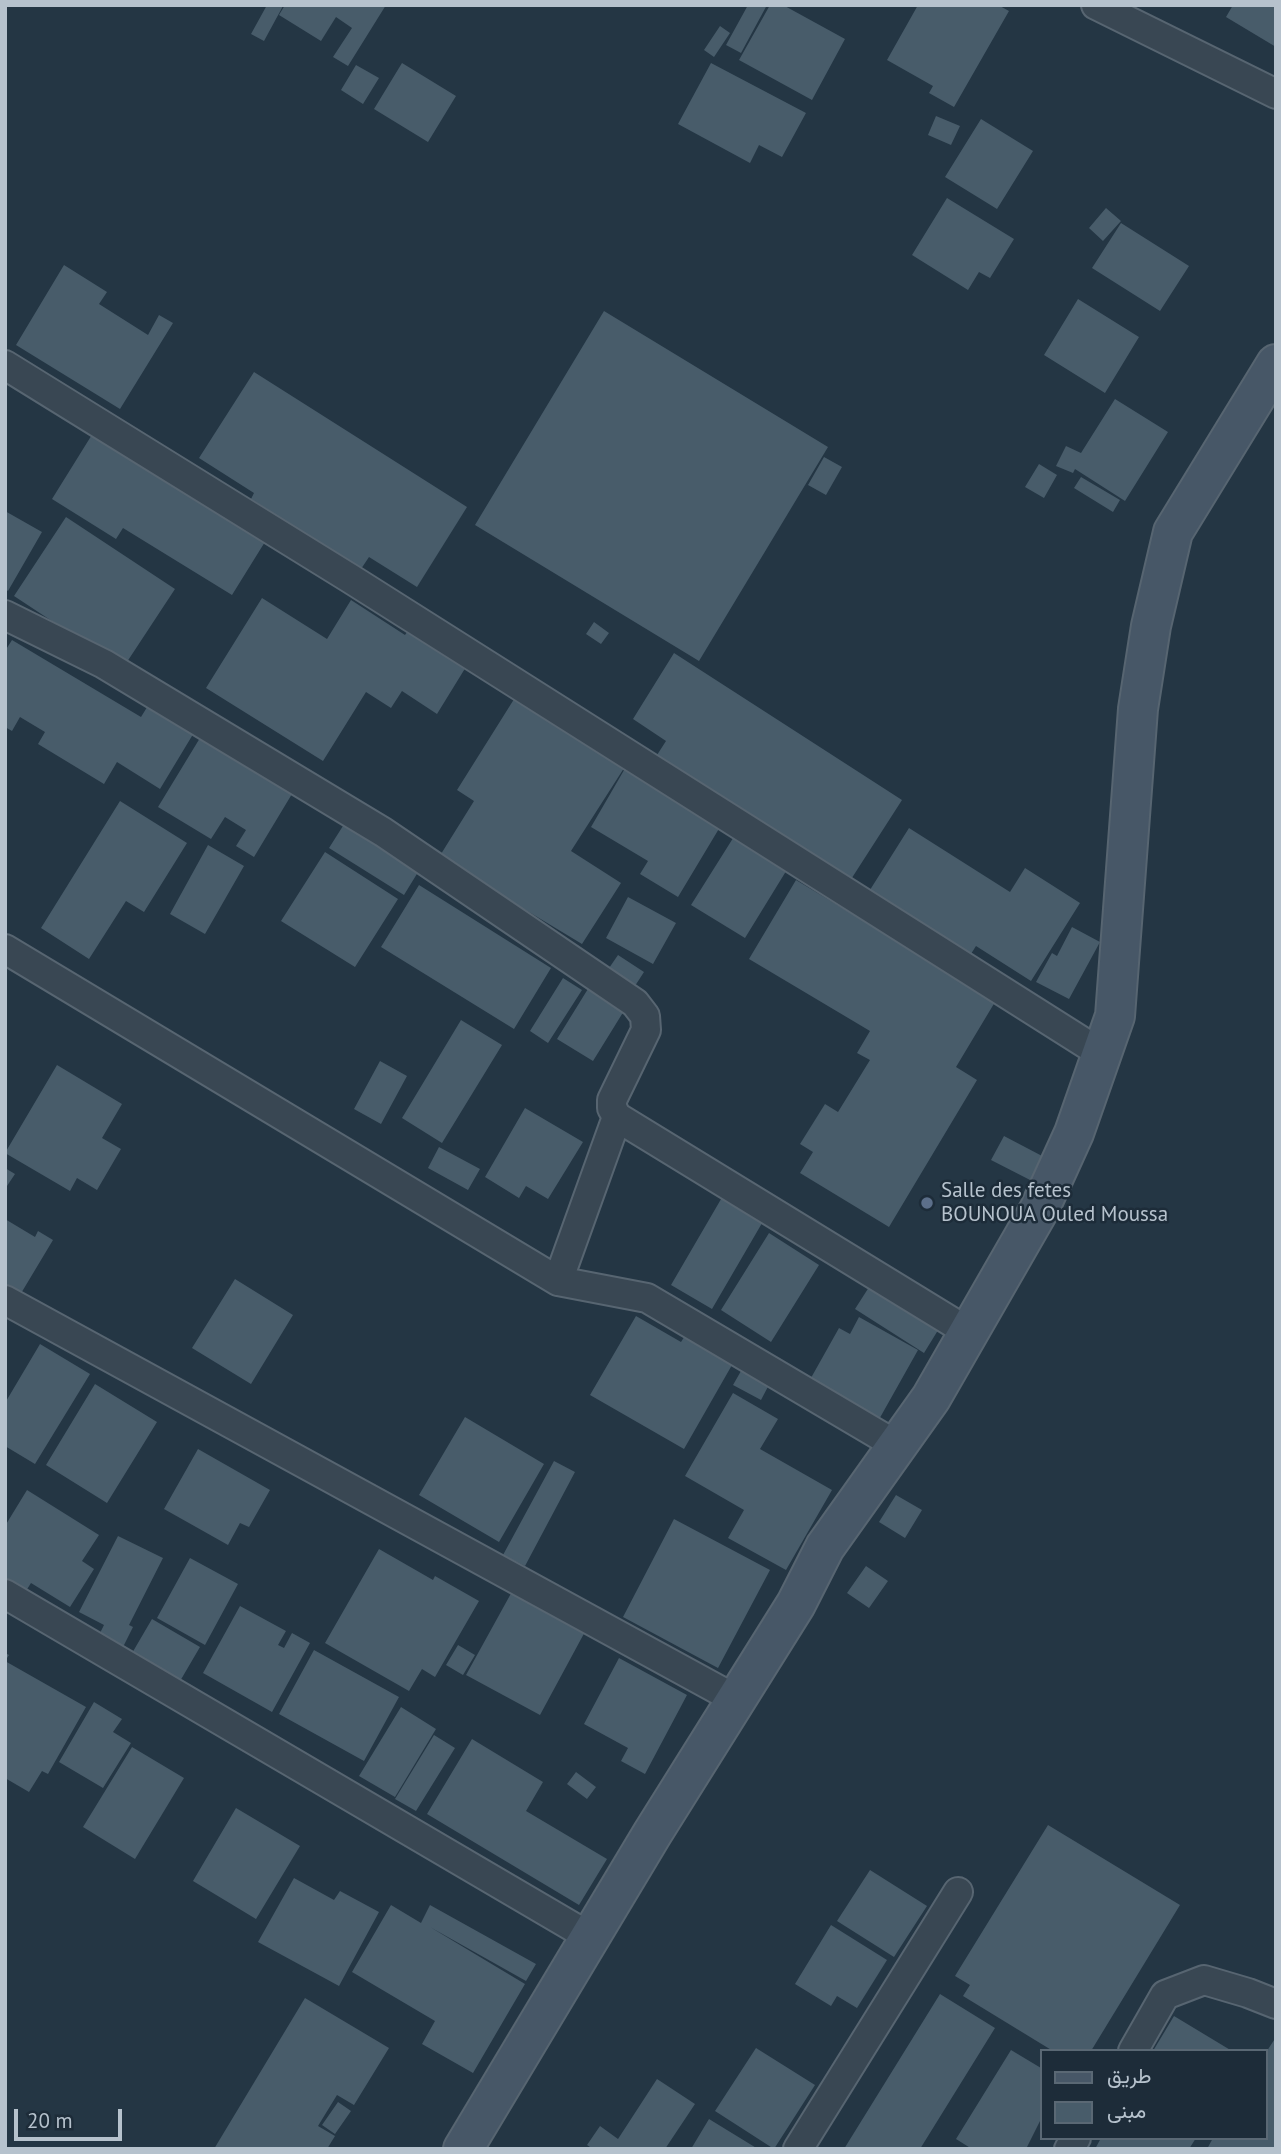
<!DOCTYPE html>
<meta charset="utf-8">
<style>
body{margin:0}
#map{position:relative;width:1281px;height:2154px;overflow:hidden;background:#243644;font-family:"PT Sans",Vazirmatn,sans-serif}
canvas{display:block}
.frame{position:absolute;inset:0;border:7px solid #b6c2cd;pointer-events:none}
.legend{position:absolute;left:1040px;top:2049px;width:228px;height:91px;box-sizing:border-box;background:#1d2c39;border:2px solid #5a6874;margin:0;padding:9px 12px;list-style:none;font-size:21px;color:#b6c2cd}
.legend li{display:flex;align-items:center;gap:14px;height:35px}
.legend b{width:35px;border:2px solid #5a6874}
.scale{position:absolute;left:14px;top:2109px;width:108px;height:32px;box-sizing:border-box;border:4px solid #b6c2cd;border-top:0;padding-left:9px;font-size:21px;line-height:24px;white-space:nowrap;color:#b6c2cd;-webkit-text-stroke:5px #1d2c39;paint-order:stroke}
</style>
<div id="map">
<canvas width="1281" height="2154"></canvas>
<div class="frame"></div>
<ul class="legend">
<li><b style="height:9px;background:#475767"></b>طريق</li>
<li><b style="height:19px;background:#485c6a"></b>مبنى</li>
</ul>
<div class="scale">20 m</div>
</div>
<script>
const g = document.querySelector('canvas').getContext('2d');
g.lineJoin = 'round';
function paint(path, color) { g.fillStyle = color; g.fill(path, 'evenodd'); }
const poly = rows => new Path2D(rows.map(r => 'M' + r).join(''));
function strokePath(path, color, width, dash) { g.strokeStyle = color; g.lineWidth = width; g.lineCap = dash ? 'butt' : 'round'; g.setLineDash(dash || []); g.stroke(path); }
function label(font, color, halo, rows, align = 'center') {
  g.font = font + ' "PT Sans",sans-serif'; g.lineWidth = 5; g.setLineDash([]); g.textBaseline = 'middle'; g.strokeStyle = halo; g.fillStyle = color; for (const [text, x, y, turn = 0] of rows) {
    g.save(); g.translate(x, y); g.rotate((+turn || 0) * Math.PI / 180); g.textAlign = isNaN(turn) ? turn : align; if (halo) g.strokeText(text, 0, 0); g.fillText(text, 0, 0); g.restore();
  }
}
paint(poly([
 [267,5,283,6,264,41,251,34],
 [285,5,386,5,348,66,333,57,352,28,336,17,321,41,279,15],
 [748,5,767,5,741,53,726,45],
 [770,5,783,5,845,39,812,100,739,60],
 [918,5,998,5,1009,11,954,107,929,93,933,86,887,60],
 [1233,5,1276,5,1276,47,1226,17],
 [720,26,730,33,714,57,704,50],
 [402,63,456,96,428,142,374,109],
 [711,63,806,113,782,157,759,145,750,163,678,124],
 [356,65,379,78,363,104,341,90],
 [936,116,960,126,951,145,928,135],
 [981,119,1033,151,997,209,945,177],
 [947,198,1014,239,990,278,979,272,968,290,912,255],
 [1106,208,1121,221,1103,241,1089,228],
 [1121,223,1189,266,1160,311,1092,268],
 [64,265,107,292,99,304,148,335,159,315,173,323,120,409,16,345],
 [1078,299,1139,337,1105,393,1044,355],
 [604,311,828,447,699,661,475,525],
 [254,372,467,507,417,587,369,557,361,569,251,499,254,493,199,458],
 [1115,399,1168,432,1125,501,1075,469,1073,473,1056,466,1066,446,1081,453],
 [98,425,268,537,232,595,123,528,116,539,52,499],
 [824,457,842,467,826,495,808,485],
 [1039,464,1057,475,1044,498,1025,487],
 [1081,477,1120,500,1113,512,1074,488],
 [5,511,42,532,8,591,5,589],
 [66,517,175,589,123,668,14,596],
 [262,598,327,639,351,600,405,635,411,626,469,662,437,714,402,691,391,708,366,692,323,761,206,688],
 [594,622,609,633,601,644,586,634],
 [12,640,141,717,149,704,195,731,160,789,117,762,104,784,38,744,45,732,20,717,12,731,5,727,5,651],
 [674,653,902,800,848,884,657,755,666,741,633,719],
 [516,696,626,765,571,851,621,883,582,944,524,909,520,915,436,862,474,801,457,790],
 [203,733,295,789,254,857,236,846,246,830,225,817,211,839,158,807],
 [627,765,723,822,678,897,640,874,648,861,591,827],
 [120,801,187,843,144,912,126,901,89,959,41,928],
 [348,818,423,864,404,895,329,848],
 [909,828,1010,892,1025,868,1080,903,1031,981,976,946,964,965,863,901],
 [735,835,788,868,745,938,691,905],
 [208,845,244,866,205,934,170,914],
 [325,852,398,899,355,967,281,921],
 [796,880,887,935,888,932,998,997,956,1067,977,1080,889,1227,800,1173,813,1152,800,1144,825,1104,838,1112,870,1060,857,1053,870,1031,749,959],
 [419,885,551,968,514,1029,381,947],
 [628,897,676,923,653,964,606,938],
 [1072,927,1100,942,1069,999,1036,982,1052,953,1057,956],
 [618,955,644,972,633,989,607,971],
 [563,978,582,990,548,1043,530,1031],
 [591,984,627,1006,593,1061,557,1039],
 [461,1020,502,1045,442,1143,402,1118],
 [380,1061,407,1076,381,1124,354,1109],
 [57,1065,122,1104,102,1138,121,1149,97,1190,77,1178,70,1191,5,1153],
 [525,1108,583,1142,548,1199,526,1186,519,1198,485,1177],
 [1004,1136,1044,1157,1032,1181,991,1160],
 [439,1147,480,1169,468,1190,428,1168],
 [5,1168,15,1174,7,1186,5,1185],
 [724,1194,765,1218,712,1309,671,1285],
 [5,1219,35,1237,38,1231,53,1240,20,1295,5,1287],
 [769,1233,819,1265,771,1342,721,1310],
 [235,1279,293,1315,251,1384,192,1348],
 [871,1284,940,1327,924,1353,855,1309],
 [636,1316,681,1342,688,1331,736,1358,684,1449,590,1395],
 [859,1317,918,1350,877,1423,807,1385,839,1328,850,1334],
 [40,1344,90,1374,35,1464,5,1446,5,1403],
 [745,1364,772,1379,761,1400,733,1385],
 [95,1384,157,1422,107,1503,46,1465],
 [733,1393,778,1419,760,1449,832,1490,786,1570,728,1538,744,1510,685,1476],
 [465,1417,544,1464,499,1542,419,1495],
 [198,1449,270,1490,249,1527,240,1523,228,1545,164,1509],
 [554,1461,575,1472,525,1566,503,1555],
 [27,1490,99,1535,82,1561,94,1569,70,1607,31,1583,24,1594,5,1582,5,1526],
 [896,1495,922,1510,905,1538,879,1522],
 [674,1519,770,1570,718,1668,623,1617],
 [118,1536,163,1558,129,1625,133,1627,123,1647,99,1635,104,1625,79,1612],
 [379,1549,433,1580,435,1576,479,1601,435,1677,422,1669,409,1691,325,1643],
 [190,1558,238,1584,205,1645,157,1618],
 [866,1566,888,1581,869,1608,847,1593],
 [514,1588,587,1628,540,1715,466,1675],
 [240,1606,286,1631,278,1645,284,1648,292,1633,310,1643,272,1712,203,1673],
 [152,1619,200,1647,176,1688,128,1660],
 [458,1645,475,1655,463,1675,446,1665],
 [314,1650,399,1697,364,1761,279,1714],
 [5,1653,9,1655,5,1661,86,1707,48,1774,42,1771,29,1792,5,1778],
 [619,1658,687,1695,645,1774,621,1761,628,1748,584,1724],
 [94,1702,122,1719,113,1732,131,1743,103,1788,59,1762],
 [401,1707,436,1729,395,1797,359,1776],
 [434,1735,455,1748,416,1811,395,1799],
 [472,1739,543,1782,526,1811,607,1859,579,1905,427,1814],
 [132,1747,184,1778,135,1859,83,1827],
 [576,1772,596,1787,587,1799,567,1784],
 [236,1808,300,1846,256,1919,193,1881],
 [1048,1825,1180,1905,1091,2051,1053,2051,963,1996,970,1985,955,1976],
 [870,1870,927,1906,894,1957,837,1921],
 [294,1878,334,1900,340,1891,379,1912,339,1986,258,1942],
 [391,1905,421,1923,430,1905,536,1964,526,1981,430,1927,525,1984,473,2073,422,2044,435,2021,352,1972],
 [831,1925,887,1960,857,2008,837,1996,831,2006,795,1984],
 [940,1994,995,2028,920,2149,844,2149],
 [305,1998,389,2048,354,2105,337,2095,318,2126,335,2136,327,2149,214,2149],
 [1174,2016,1232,2051,1153,2051],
 [1276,2037,1276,2149,1207,2149,1213,2138,1265,2138,1265,2054],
 [756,2048,815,2085,774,2149,715,2111],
 [1011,2050,1041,2068,1041,2119,1026,2149,972,2149,956,2139],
 [657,2079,695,2104,665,2149,593,2149,587,2145,600,2126,618,2139],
 [338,2102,351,2111,335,2134,322,2125],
 [709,2119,758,2149,691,2149],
 [1101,2138,1196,2138,1189,2149,1095,2149]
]), '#485c6a');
const street = poly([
 [1096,5,1276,94],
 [5,365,351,579,1102,1054],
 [5,615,104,664,383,832,635,1003,645,1016,646,1030,612,1100,612,1108,617,1117,970,1333],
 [5,949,558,1281,647,1298,896,1445],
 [558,1281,617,1117],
 [5,1300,737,1700],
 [5,1594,590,1937],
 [1133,2051,1165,1995,1204,1980,1248,1993,1276,2004],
 [798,2149,958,1892],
 [1069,2149,1076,2138]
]);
const secondary = poly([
 [463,2149,652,1834,796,1604,825,1547,931,1398,1039,1210,1074,1133,1115,1016,1138,709,1151,626,1173,532,1276,364]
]);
strokePath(street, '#576571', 32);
strokePath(secondary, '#576571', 42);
strokePath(street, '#394753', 28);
strokePath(secondary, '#475767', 38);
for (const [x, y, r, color] of [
 [927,1203,7,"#5c6f8a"]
]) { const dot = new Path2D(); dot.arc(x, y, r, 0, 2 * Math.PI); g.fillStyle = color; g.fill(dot); strokePath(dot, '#1d2c39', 2.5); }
label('21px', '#b6c2cd', '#1d2c39', [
 ["Salle des fetes",941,1191],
 ["BOUNOUA Ouled Moussa",941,1215]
], 'left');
</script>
